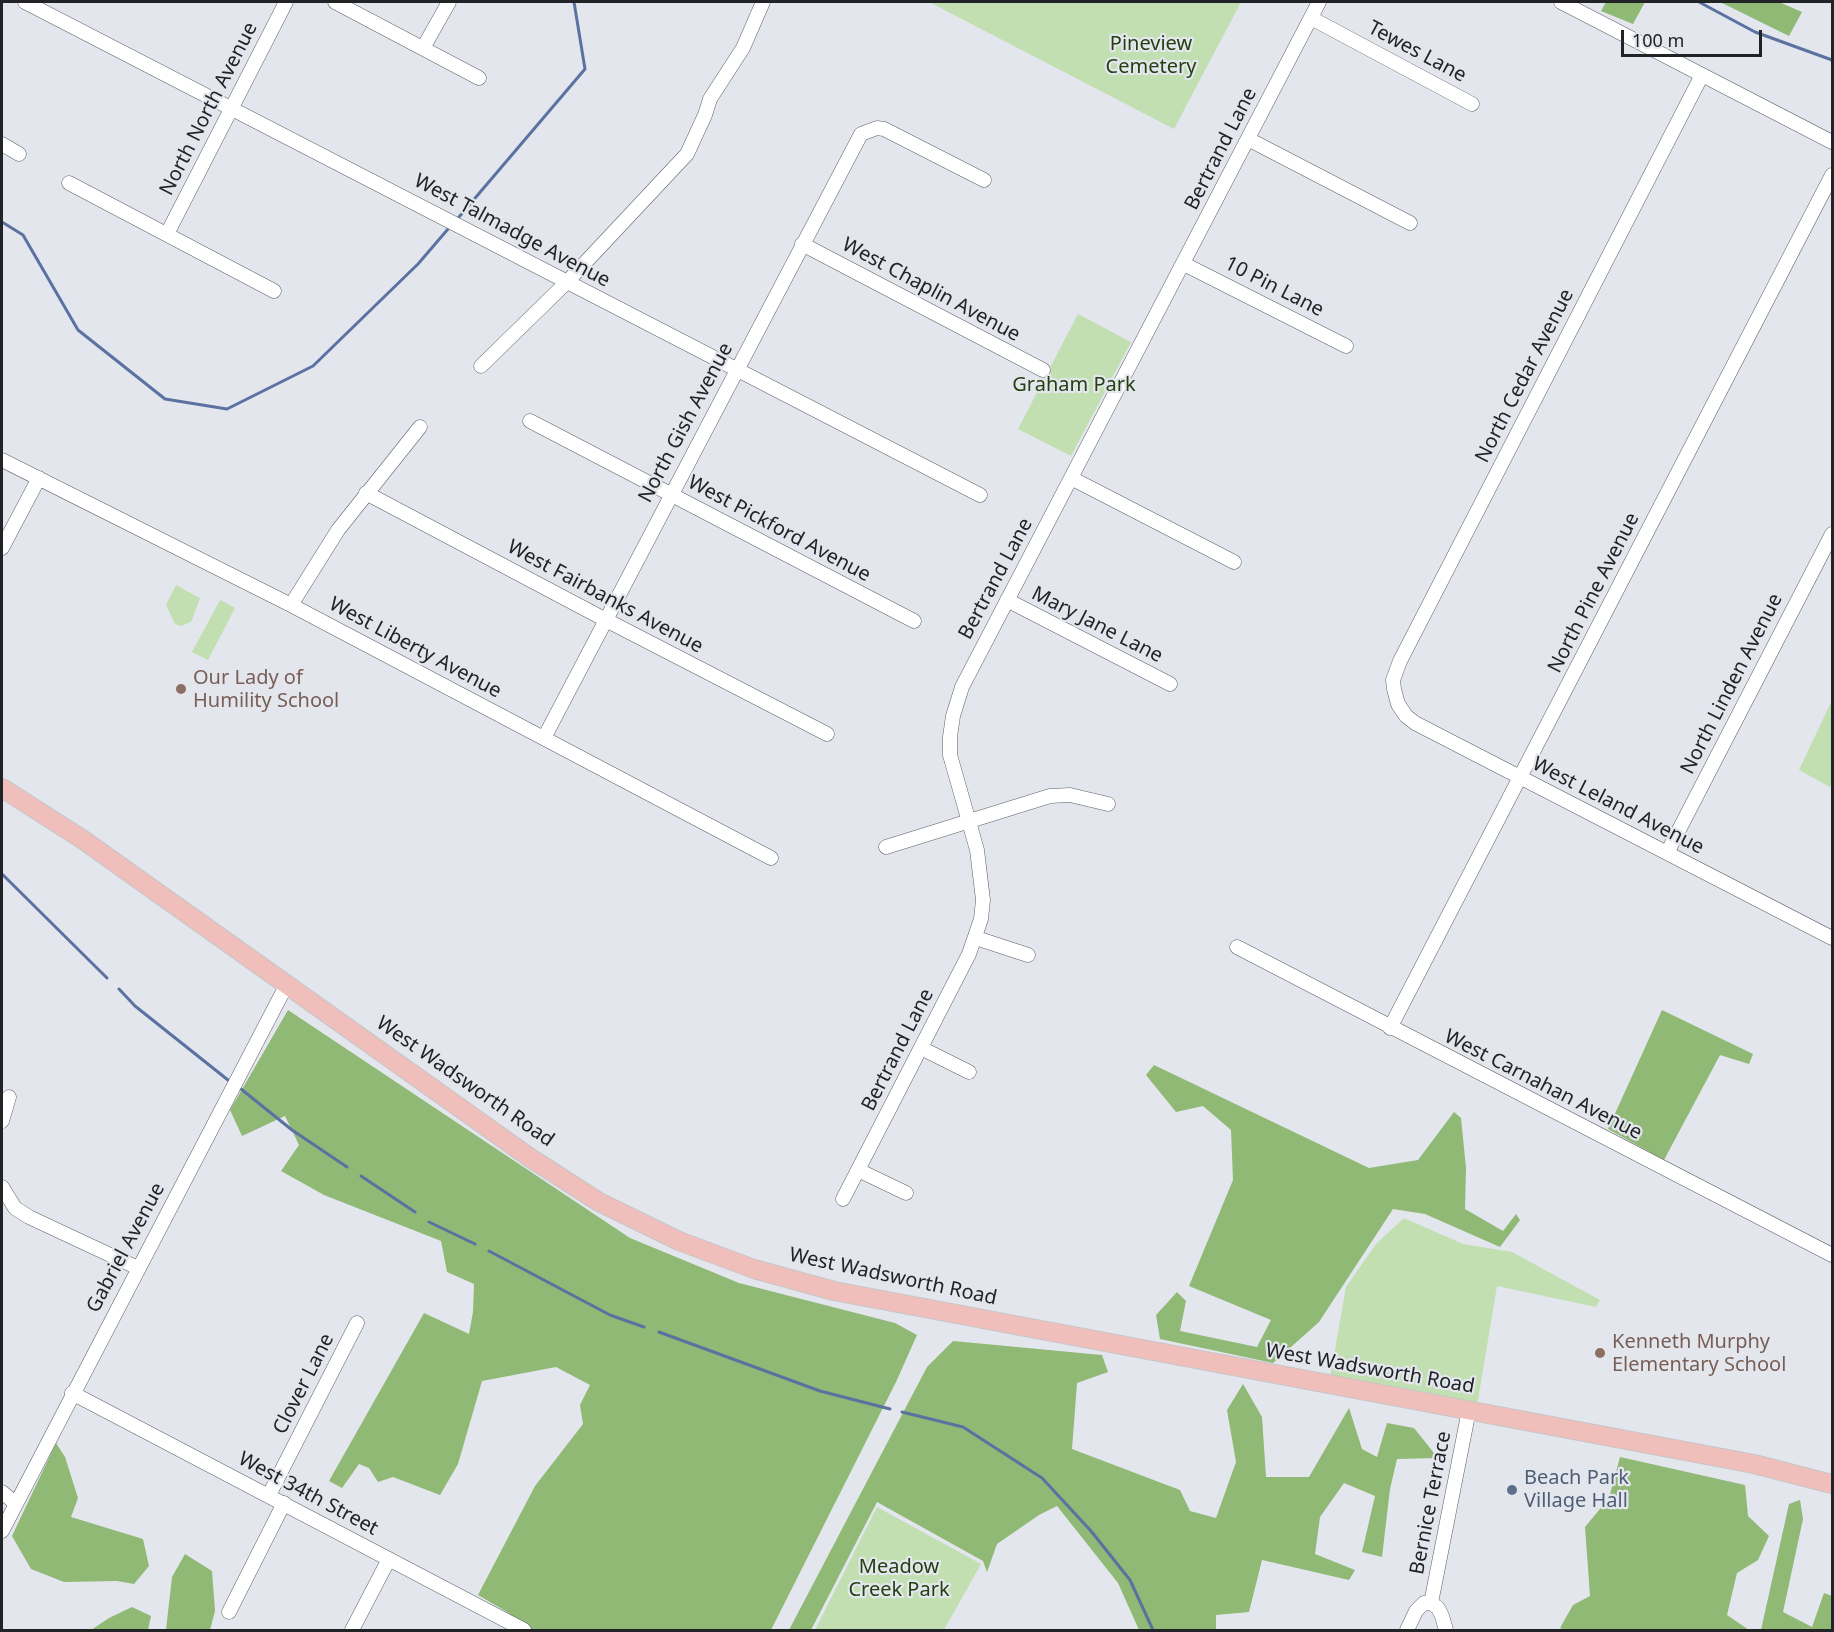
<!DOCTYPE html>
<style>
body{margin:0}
#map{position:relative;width:1834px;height:1632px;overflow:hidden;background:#e4e6ee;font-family:"Noto Sans",sans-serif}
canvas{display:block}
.frame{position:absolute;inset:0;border:3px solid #222326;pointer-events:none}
.scale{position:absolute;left:1621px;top:30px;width:141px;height:27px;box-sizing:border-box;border:3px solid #222326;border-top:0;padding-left:8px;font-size:18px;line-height:21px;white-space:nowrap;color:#222326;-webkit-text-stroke:4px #e4e6ee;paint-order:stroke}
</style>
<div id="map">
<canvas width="1834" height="1632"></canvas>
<div class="frame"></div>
<div class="scale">100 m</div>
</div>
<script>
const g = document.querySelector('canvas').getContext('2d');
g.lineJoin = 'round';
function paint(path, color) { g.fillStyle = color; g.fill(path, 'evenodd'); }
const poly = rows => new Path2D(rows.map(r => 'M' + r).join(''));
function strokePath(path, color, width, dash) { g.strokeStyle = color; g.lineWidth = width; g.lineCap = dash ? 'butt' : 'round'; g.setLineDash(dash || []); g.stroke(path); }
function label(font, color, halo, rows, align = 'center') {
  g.font = font + ' "Noto Sans",sans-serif'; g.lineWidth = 4.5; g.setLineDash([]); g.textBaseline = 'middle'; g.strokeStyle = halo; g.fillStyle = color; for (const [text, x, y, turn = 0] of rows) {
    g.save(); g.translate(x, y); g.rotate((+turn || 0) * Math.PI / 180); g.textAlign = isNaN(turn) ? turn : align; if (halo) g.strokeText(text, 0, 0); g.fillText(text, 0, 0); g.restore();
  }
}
paint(poly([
 [929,2,1241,2,1174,129],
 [1078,314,1131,342,1071,456,1018,429],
 [176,585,200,598,191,622,181,626,175,624,166,605],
 [220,600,235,608,208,660,192,652],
 [1832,700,1832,788,1799,770],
 [1404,1218,1463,1244,1512,1252,1600,1300,1596,1307,1497,1286,1477,1406,1330,1378,1346,1287,1376,1244],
 [877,1507,981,1564,944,1630,815,1630]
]), '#c1dfb0');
paint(poly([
 [1606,2,1645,2,1633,24,1601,11],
 [1720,2,1779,2,1802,12,1789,36],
 [288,1010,630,1238,739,1283,895,1323,917,1335,896,1382,771,1630,531,1630,507,1612,478,1595,535,1486,583,1424,580,1405,590,1385,556,1367,482,1381,458,1464,440,1495,393,1477,378,1482,369,1468,359,1464,342,1488,329,1481,424,1313,469,1334,473,1312,474,1284,447,1272,441,1241,324,1195,281,1171,299,1145,285,1116,242,1136,230,1110],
 [1662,1010,1753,1054,1749,1064,1720,1055,1664,1160,1608,1129],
 [1154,1065,1369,1168,1418,1160,1454,1112,1461,1118,1466,1168,1465,1209,1503,1231,1516,1214,1520,1220,1500,1247,1425,1214,1393,1209,1319,1322,1273,1363,1160,1339,1156,1315,1177,1292,1186,1301,1180,1331,1257,1347,1271,1320,1189,1286,1233,1180,1231,1130,1203,1106,1176,1112,1146,1075],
 [953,1341,1102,1355,1108,1372,1077,1383,1072,1449,1180,1490,1190,1511,1216,1518,1236,1462,1227,1410,1243,1384,1262,1417,1266,1477,1309,1477,1349,1408,1362,1449,1377,1457,1387,1423,1414,1428,1438,1458,1397,1459,1390,1489,1382,1557,1362,1552,1375,1496,1344,1483,1320,1517,1315,1554,1355,1570,1349,1580,1262,1560,1249,1612,1216,1615,1216,1630,1139,1630,1118,1583,1057,1506,1039,1515,997,1544,987,1572,983,1561,877,1502,811,1630,789,1630,927,1367],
 [56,1443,65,1457,78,1498,71,1517,143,1539,149,1566,134,1584,117,1581,64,1582,31,1569,12,1536],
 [1620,1457,1745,1485,1748,1516,1769,1536,1758,1560,1737,1573,1727,1615,1749,1630,1564,1630,1560,1628,1573,1605,1590,1596,1585,1527,1609,1498],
 [1800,1500,1803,1519,1783,1612,1812,1627,1824,1593,1832,1596,1832,1630,1761,1630,1789,1504],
 [185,1554,212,1571,215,1611,210,1630,166,1630,172,1577],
 [132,1607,151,1616,148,1630,91,1630,109,1618]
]), '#8fb974');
strokePath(poly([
 [1699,2,1755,32,1832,60],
 [459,217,585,69,574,2],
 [2,222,23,235,78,330,165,399,227,409,313,366,418,264,448,229],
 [2,874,107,978],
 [119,989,135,1006,228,1080],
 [241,1089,292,1130,347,1167],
 [361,1176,415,1212],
 [429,1222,475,1244],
 [489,1251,610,1315,644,1327],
 [659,1332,820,1391,890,1409],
 [902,1412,963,1427,1042,1478,1091,1531,1130,1580,1153,1630]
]), '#5b72a1', 3);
const minor = poly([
 [25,2,980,495],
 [335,2,479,78],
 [1561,2,1832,142],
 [1311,18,1472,104],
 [423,48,449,2],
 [1702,75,1400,661,1393,680,1394,689,1398,704,1406,716,1415,723,1832,938],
 [1248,139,1410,223],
 [2,144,19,154],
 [69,183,274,291],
 [167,234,286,2],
 [802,244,1043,370],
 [1184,264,1346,346],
 [481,366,567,282,687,154,705,115,710,99,743,48,763,2],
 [530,421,914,621],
 [2,460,291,605,771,858],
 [1071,478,1234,562],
 [366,493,606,620,827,734],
 [2,548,39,478],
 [1007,600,1170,684],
 [291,605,338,530,420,427],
 [544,738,861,134,877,128,884,129,984,180],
 [886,847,1050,796,1070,795,1108,804],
 [1667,853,1832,534],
 [976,938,1028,955],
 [1237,947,1832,1255],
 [1390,1028,1832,175],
 [921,1048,969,1072],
 [2,1121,9,1097],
 [858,1170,906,1193],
 [2,1187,15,1208,29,1217,138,1268],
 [843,1199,969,954,981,919,983,900,977,850,950,755,950,737,953,716,962,687,1319,2],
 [72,1393,524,1630],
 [2,1492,15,1503],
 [269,1495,357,1323],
 [2,1531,287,984],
 [1431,1603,1469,1410],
 [1431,1603,1438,1608,1442,1616,1446,1630],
 [229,1612,284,1503],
 [352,1630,389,1559],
 [1407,1630,1416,1611,1424,1603,1431,1603]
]);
const major = poly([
 [2,788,82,839,529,1157,599,1202,679,1241,754,1269,834,1291,1754,1464,1832,1484]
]);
strokePath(minor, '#5e6067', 15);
strokePath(major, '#c6c6c7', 20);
strokePath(minor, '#fff', 14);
strokePath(major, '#f0bfbc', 18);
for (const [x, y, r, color] of [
 [181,689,6,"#8d6e63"],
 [1600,1353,6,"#8d6e63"],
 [1512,1490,6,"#5c6f8a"]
]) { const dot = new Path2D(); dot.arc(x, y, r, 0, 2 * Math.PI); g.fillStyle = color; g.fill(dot); strokePath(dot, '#e4e6ee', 2); }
label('20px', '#254010', '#e4e6ee', [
 ["Pineview",1151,44],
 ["Cemetery",1151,67],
 ["Graham Park",1074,385],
 ["Meadow",899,1567],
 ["Creek Park",899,1590]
]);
label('20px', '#222326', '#e4e6ee', [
 ["Tewes Lane",1417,52,28],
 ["North North Avenue",209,109,-63],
 ["Bertrand Lane",1221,149,-63],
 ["West Talmadge Avenue",512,231,28],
 ["10 Pin Lane",1274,287,27],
 ["West Chaplin Avenue",931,290,28],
 ["North Cedar Avenue",1525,376,-63],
 ["North Gish Avenue",686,423,-62],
 ["West Pickford Avenue",779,529,28],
 ["Bertrand Lane",996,579,-62],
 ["North Pine Avenue",1594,593,-63],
 ["West Fairbanks Avenue",605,597,28],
 ["Mary Jane Lane",1097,625,27],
 ["West Liberty Avenue",415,648,28],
 ["North Linden Avenue",1732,684,-63],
 ["West Leland Avenue",1618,806,27],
 ["Bertrand Lane",898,1050,-63],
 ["West Wadsworth Road",465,1082,35],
 ["West Carnahan Avenue",1543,1085,27],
 ["Gabriel Avenue",126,1248,-62],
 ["West Wadsworth Road",893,1277,12],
 ["West Wadsworth Road",1370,1369,10],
 ["Clover Lane",304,1384,-63],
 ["West 34th Street",308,1494,28],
 ["Bernice Terrace",1431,1503,-79]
]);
label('20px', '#785e54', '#e4e6ee', [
 ["Our Lady of",193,678],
 ["Humility School",193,701],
 ["Kenneth Murphy",1612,1342],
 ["Elementary School",1612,1365]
], 'left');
label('20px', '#4e5e75', '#e4e6ee', [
 ["Beach Park",1524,1478],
 ["Village Hall",1524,1501]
], 'left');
</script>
